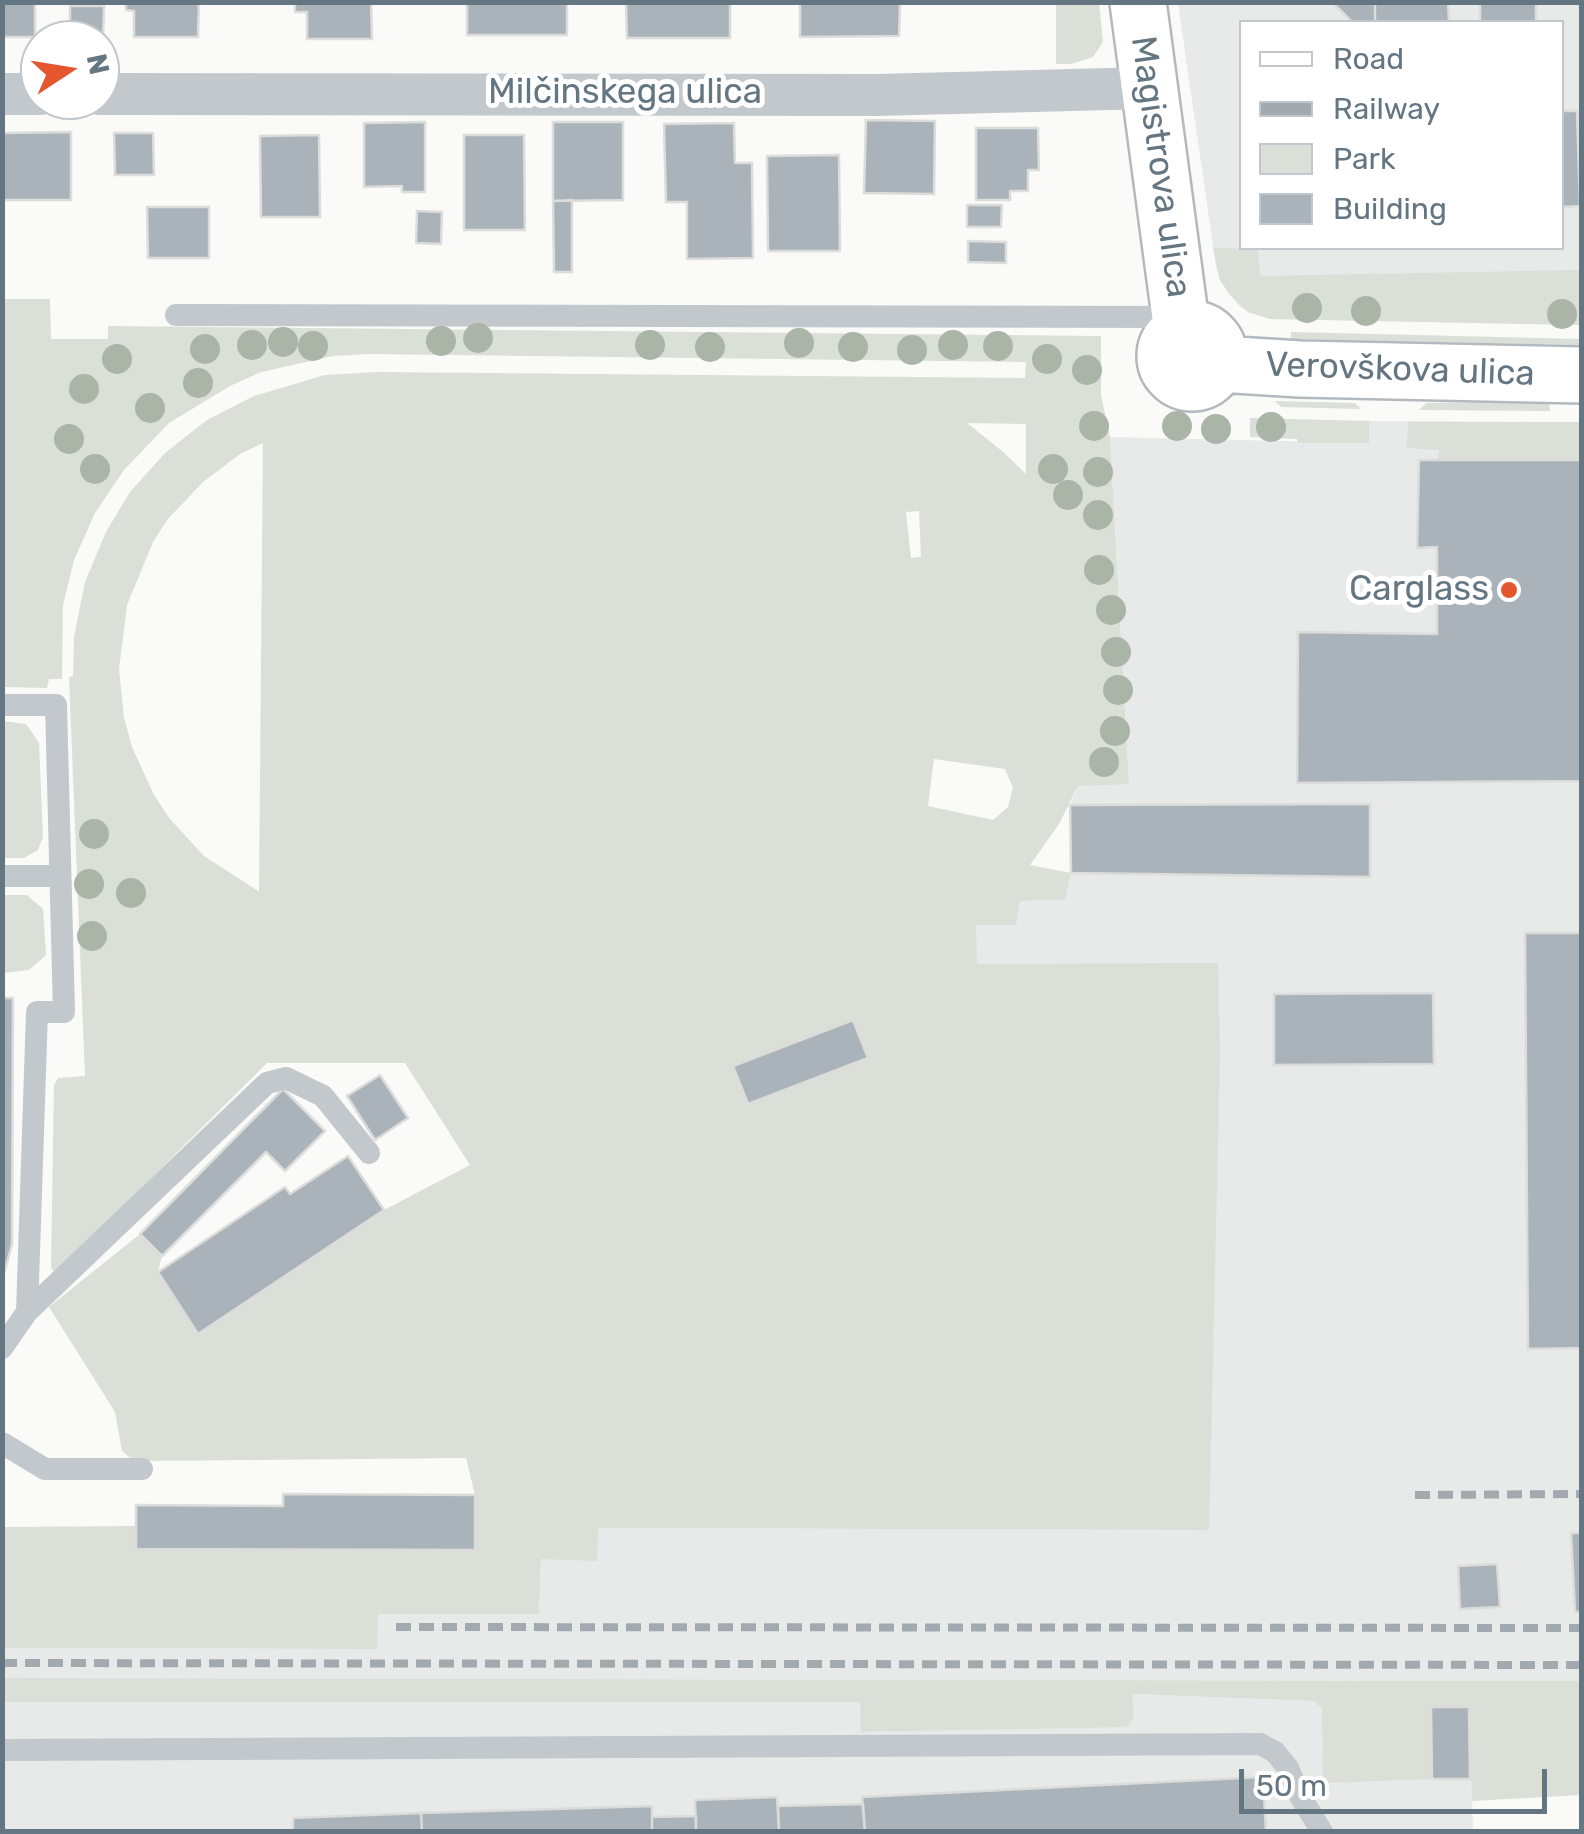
<!DOCTYPE html>
<meta charset="utf-8">
<style>
body{margin:0}
#map{position:relative;width:1584px;height:1834px;overflow:hidden;background:#fafaf8;font-family:Rubik,sans-serif}
canvas{display:block}
.frame{position:absolute;inset:0;border:5px solid #657683;pointer-events:none}
.legend{position:absolute;left:1239px;top:20px;width:325px;height:230px;box-sizing:border-box;background:#fff;border:2px solid #c1c8cd;margin:0;padding:12px 18px;list-style:none;font-size:30px;color:#657683}
.legend li{display:flex;align-items:center;gap:20px;height:50px}
.legend b{width:50px;border:2px solid #c1c8cd}
.north{position:absolute;left:20px;top:20px;width:100px;height:100px;box-sizing:border-box;background:#fff;border:2px solid #c1c8cd;border-radius:50%;rotate:78deg;font-size:28px;font-weight:700;line-height:40px;text-align:center;color:#657683}
.north::after{content:'';display:block;margin:auto;width:35px;height:45px;background:#e4572e;clip-path:polygon(50% 0,100% 100%,50% 72%,0 100%)}
.scale{position:absolute;left:1239px;top:1769px;width:308px;height:45px;box-sizing:border-box;border:5px solid #657683;border-top:0;padding-left:12px;font-size:30px;line-height:35px;white-space:nowrap;color:#657683;-webkit-text-stroke:8px #fff;paint-order:stroke}
</style>
<div id="map">
<canvas width="1584" height="1834"></canvas>
<div class="frame"></div>
<ul class="legend">
<li><b style="height:12px;background:#fff"></b>Road</li>
<li><b style="height:12px;background:#a2aab0"></b>Railway</li>
<li><b style="height:28px;background:#dadfd7"></b>Park</li>
<li><b style="height:28px;background:#aab3b9"></b>Building</li>
</ul>
<div class="north">N</div>
<div class="scale">50 m</div>
</div>
<script>
const g = document.querySelector('canvas').getContext('2d');
g.lineJoin = 'round';
function paint(path, color) { g.fillStyle = color; g.fill(path, 'evenodd'); }
const poly = rows => new Path2D(rows.map(r => 'M' + r).join(''));
function strokePath(path, color, width, dash) { g.strokeStyle = color; g.lineWidth = width; g.lineCap = dash ? 'butt' : 'round'; g.setLineDash(dash || []); g.stroke(path); }
function label(font, color, halo, rows, align = 'center') {
  g.font = font + ' Rubik,sans-serif'; g.lineWidth = 10; g.setLineDash([]); g.textBaseline = 'middle'; g.strokeStyle = halo; g.fillStyle = color; for (const [text, x, y, turn = 0] of rows) {
    g.save(); g.translate(x, y); g.rotate((+turn || 0) * Math.PI / 180); g.textAlign = isNaN(turn) ? turn : align; if (halo) g.strokeText(text, 0, 0); g.fillText(text, 0, 0); g.restore();
  }
}
paint(poly([
 [1178,3,1581,3,1581,325,1271,319,1248,312,1238,305,1220,280,1216,267],
 [1242,22,1562,22,1562,248,1242,248],
 [1369,421,1581,422,1581,1681,3,1678,3,1648,376,1649,377,1614,539,1614,541,1558,597,1528,1208,1530,977,965,975,925,1019,901,1065,900,1071,873,1070,805,1078,786,1129,783,1110,437,1369,443],
 [1131,1694,1315,1701,1323,1708,1469,1707,1473,1831,3,1831,2,1702,860,1702,862,1732,988,1728]
]), '#e8e9e9');
paint(poly([
 [1056,3,1099,3,1103,42,1093,57,1071,64,1056,64],
 [1213,248,1258,249,1260,276,1581,270,1581,325,1270,319,1248,312,1229,294,1220,280],
 [3,299,50,299,51,339,108,339,108,326,1101,336,1101,395,1110,437,1129,784,1078,786,1059,824,1030,865,1071,873,1065,900,1020,901,1016,925,976,925,977,964,1218,963,1220,1053,1209,1530,598,1528,597,1561,541,1559,539,1614,378,1614,377,1649,3,1648,3,1527,136,1526,137,1549,475,1549,475,1495,466,1458,143,1461,129,1457,122,1451,115,1412,49,1307,140,1234,162,1256,158,1272,199,1333,384,1210,470,1165,405,1063,267,1063,62,1267,55,1272,51,1268,54,1085,58,1078,85,1076,69,677,73,676,74,637,85,582,106,532,130,492,165,453,207,420,254,396,325,375,377,372,1025,378,1026,362,369,354,333,356,261,372,230,386,169,423,124,470,95,513,74,560,63,605,62,679,49,679,47,688,3,687],
 [967,423,1026,424,1026,474,1002,451],
 [263,443,259,891,258,891,204,856,170,819,154,795,132,747,124,718,119,669,127,605,153,542,167,520,203,482,240,454],
 [919,511,921,557,911,558,906,512],
 [934,759,1005,769,1013,788,1008,807,993,820,928,806],
 [1291,332,1581,339,1582,345,1291,339],
 [1275,401,1355,403,1361,409,1281,407],
 [1549,401,1550,411,1419,410,1426,403],
 [1250,418,1369,421,1369,443,1298,443,1297,439,1250,437],
 [1408,422,1581,422,1581,460,1438,460,1439,450,1407,448],
 [3,721,26,724,39,743,43,837,38,850,24,858,3,858],
 [3,895,27,895,43,909,46,955,29,970,3,973],
 [3,1678,1581,1681,1581,1795,1472,1801,1468,1707,1431,1708,1432,1779,1323,1783,1322,1708,1314,1701,1132,1694,1134,1717,1126,1727,861,1732,860,1702,3,1702]
]), '#dadfd7');
const building = poly([
 [2,2,35,2,35,37,2,37,2,2],
 [126,2,199,2,198,37,134,37,134,11,126,10,126,2],
 [295,2,371,2,372,39,307,39,307,12,295,12,295,2],
 [467,2,567,2,567,35,467,35,467,2],
 [626,2,730,2,730,38,627,38,626,2],
 [800,2,900,2,899,36,800,37,800,2],
 [1332,2,1375,2,1375,22,1352,22,1332,2],
 [1375,2,1448,2,1449,22,1375,22,1375,2],
 [1480,2,1536,2,1536,22,1480,22,1480,2],
 [70,6,104,6,103,40,70,40,70,6],
 [1562,111,1577,111,1580,206,1562,207,1562,111],
 [866,120,935,121,934,194,864,193,866,120],
 [425,122,425,192,402,192,402,186,364,187,364,123,425,122],
 [553,122,623,122,623,200,553,201,553,122],
 [734,123,735,163,752,163,753,258,687,259,687,202,666,202,664,124,734,123],
 [976,128,1038,128,1039,170,1028,170,1028,191,1010,191,1010,200,976,200,976,128],
 [71,132,71,200,2,200,2,133,71,132],
 [114,133,153,133,154,175,115,175,114,133],
 [319,135,320,217,261,217,260,136,319,135],
 [464,135,524,135,525,230,464,230,464,135],
 [839,155,840,251,768,251,767,156,839,155],
 [572,200,572,272,554,272,553,201,572,200],
 [967,205,1002,205,1001,227,967,227,967,205],
 [147,207,209,207,209,258,148,258,147,207],
 [417,211,442,212,441,244,416,243,417,211],
 [968,241,1006,242,1006,263,968,262,968,241],
 [1419,460,1582,460,1582,781,1297,783,1298,632,1437,634,1437,547,1417,548,1419,460],
 [1370,804,1370,877,1071,873,1070,805,1370,804],
 [1525,933,1582,933,1582,1348,1528,1349,1525,933],
 [1433,993,1434,1064,1274,1065,1274,994,1433,993],
 [2,998,13,998,12,1244,2,1281,2,998],
 [853,1020,868,1058,748,1104,733,1066,853,1020],
 [380,1075,408,1118,375,1140,347,1096,380,1075],
 [283,1089,325,1131,285,1171,266,1152,162,1256,140,1234,283,1089],
 [348,1156,384,1210,198,1334,158,1272,285,1187,290,1194,348,1156],
 [283,1494,475,1495,475,1550,136,1549,136,1505,283,1506,283,1494],
 [1571,1533,1582,1533,1582,1612,1575,1612,1571,1533],
 [1497,1564,1500,1607,1460,1609,1458,1566,1497,1564],
 [1431,1707,1469,1707,1470,1779,1432,1779,1431,1707],
 [1263,1777,1266,1832,865,1832,862,1797,1263,1777],
 [777,1797,779,1832,696,1832,695,1800,777,1797],
 [863,1804,865,1832,779,1832,778,1806,863,1804],
 [652,1806,652,1832,422,1832,421,1813,652,1806],
 [421,1813,422,1832,293,1832,293,1818,421,1813],
 [696,1816,696,1832,652,1832,652,1817,696,1816]
]);
paint(building, '#aab3b9');
strokePath(building, '#dcdcda', 2.5);
const secondary = poly([
 [1138,2,1182,331],
 '1165 356a27 27 0 1 1 54 0a27 27 0 1 1-54 0Z',
 [1219,364,1300,369,1582,375]
]);
strokePath(secondary, '#b3babf', 60);
strokePath(poly([
 [176,315,1181,317],
 [2,705,56,705,64,1012,37,1012,27,1312],
 [2,876,60,876],
 [2,1348,27,1312,267,1083,286,1078,323,1096,369,1153],
 [2,1443,45,1469,142,1469],
 [2,1750,1260,1744,1275,1752,1288,1768,1299,1794,1322,1832]
]), '#c3c8cc', 22);
strokePath(poly([
 [2,94,40,94],
 [100,94,877,95,1149,88]
]), '#c3c8cc', 42);
strokePath(secondary, '#fff', 55);
strokePath(poly([
 [1415,1495,1582,1494],
 [396,1627,1582,1628],
 [2,1663,1582,1665]
]), '#a2aab0', 8, [15, 8]);
g.fillStyle = '#aab4a7';
for (const [x, y] of [
 [1307,308],
 [1366,311],
 [1562,314],
 [478,338],
 [441,341],
 [283,342],
 [799,343],
 [252,345],
 [650,345],
 [953,345],
 [313,346],
 [998,346],
 [710,347],
 [853,347],
 [205,349],
 [912,350],
 [117,359],
 [1047,359],
 [1087,370],
 [198,383],
 [84,389],
 [150,408],
 [1094,426],
 [1177,426],
 [1271,427],
 [1216,429],
 [69,439],
 [95,469],
 [1053,469],
 [1098,472],
 [1068,495],
 [1098,515],
 [1099,570],
 [1111,610],
 [1116,652],
 [1118,690],
 [1115,731],
 [1104,762],
 [94,834],
 [89,884],
 [131,893],
 [92,936]
]) { g.beginPath(); g.arc(x, y, 15, 0, 2 * Math.PI); g.fill(); }
for (const [x, y, r, color] of [
 [1509,590,10,"#e4572e"]
]) { const dot = new Path2D(); dot.arc(x, y, r, 0, 2 * Math.PI); g.fillStyle = color; g.fill(dot); strokePath(dot, '#fff', 4); }
label('35px', '#657683', '#fff', [
 ["Milčinskega ulica",625,93],
 ["Magistrova ulica",1160,167,82],
 ["Verovškova ulica",1400,370,2]
]);
label('35px', '#657683', '#fff', [
 ["Carglass",1489,590]
], 'right');
</script>
